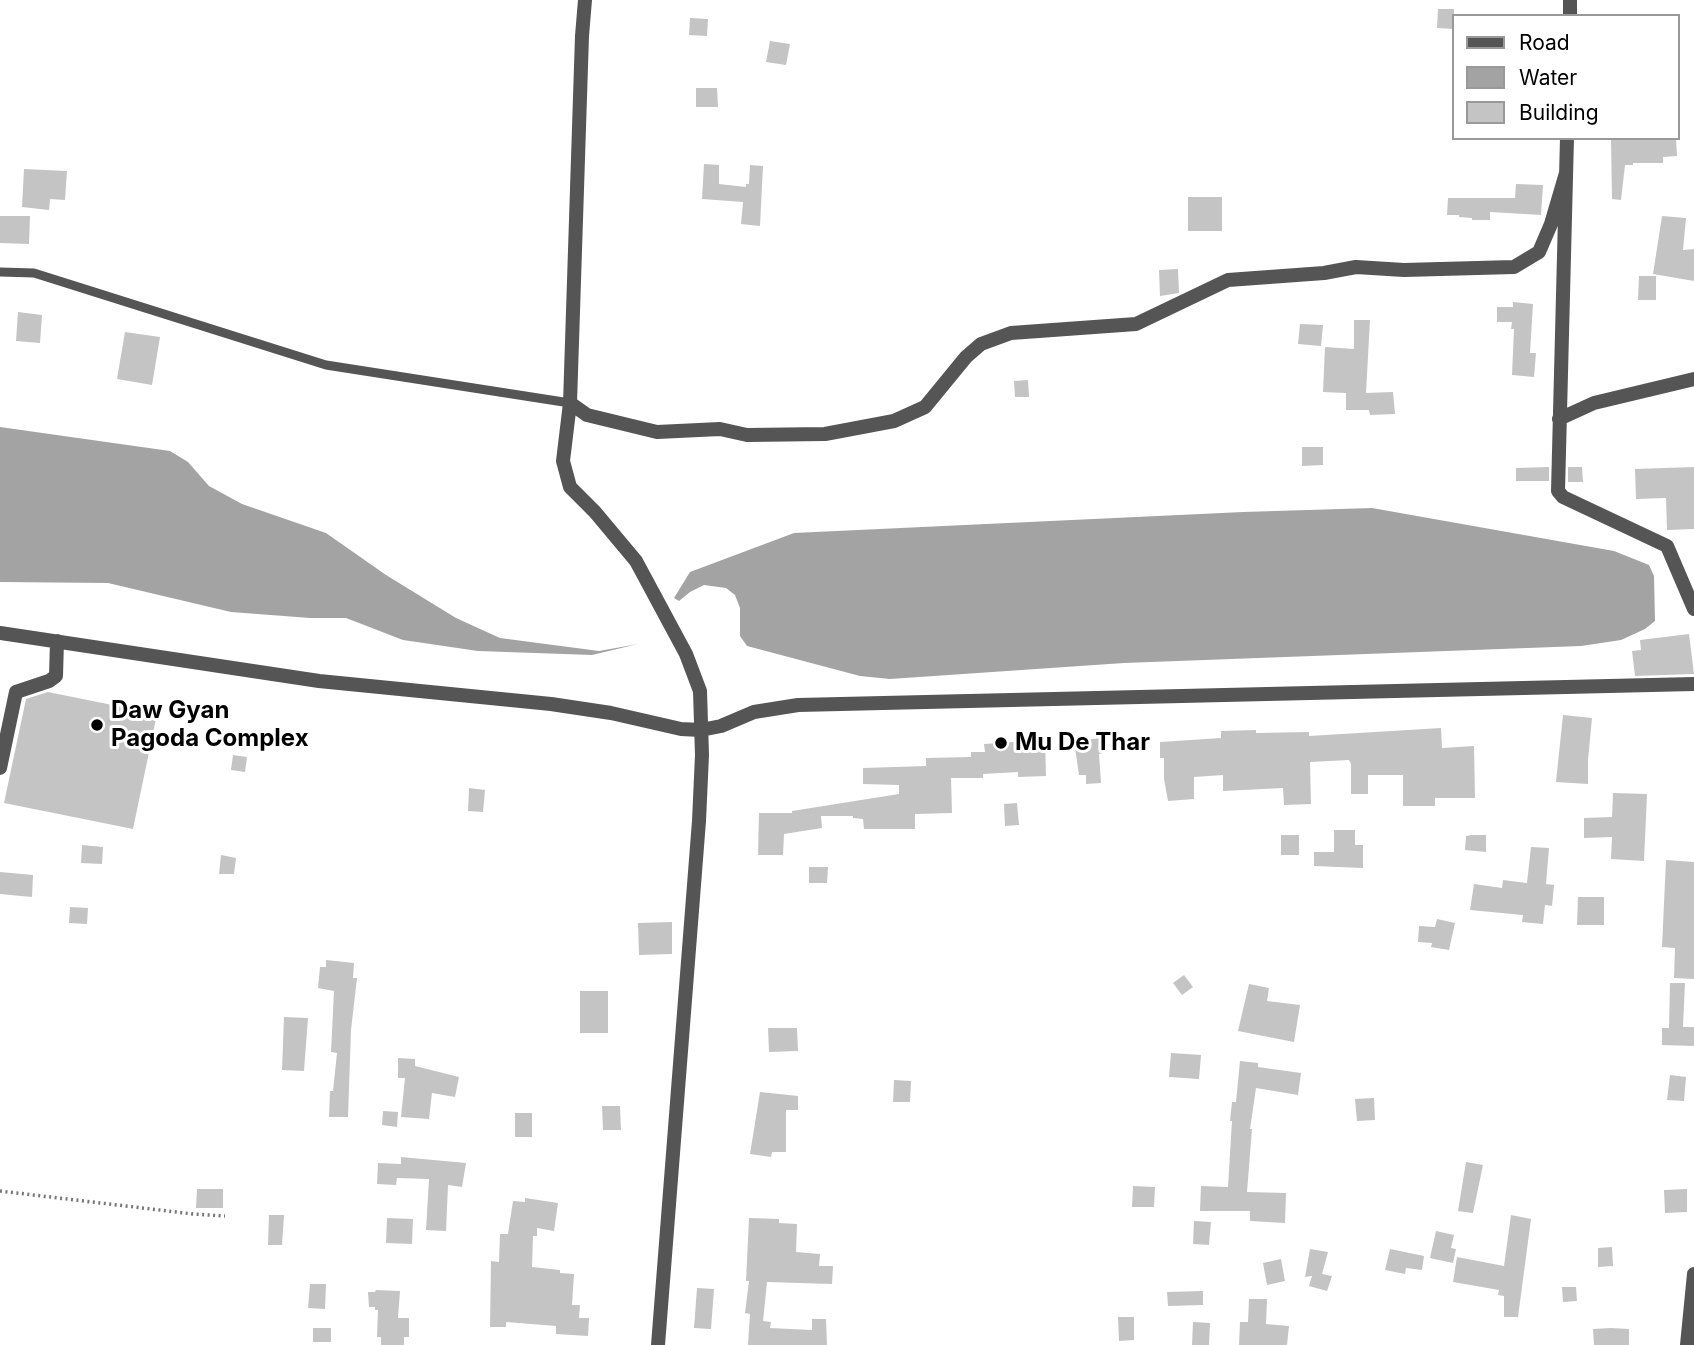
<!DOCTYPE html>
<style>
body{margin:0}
#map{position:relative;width:1694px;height:1345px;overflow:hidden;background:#fff;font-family:Inter,sans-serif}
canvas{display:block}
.legend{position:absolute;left:1452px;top:14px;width:228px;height:126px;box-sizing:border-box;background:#fff;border:2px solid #999;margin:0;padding:9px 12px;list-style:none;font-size:21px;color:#000}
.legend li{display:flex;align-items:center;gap:14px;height:35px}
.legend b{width:35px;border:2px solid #999}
</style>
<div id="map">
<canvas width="1694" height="1345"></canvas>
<ul class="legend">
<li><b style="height:9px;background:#555"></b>Road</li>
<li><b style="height:19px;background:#a3a3a3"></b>Water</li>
<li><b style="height:19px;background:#c4c4c4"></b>Building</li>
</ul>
</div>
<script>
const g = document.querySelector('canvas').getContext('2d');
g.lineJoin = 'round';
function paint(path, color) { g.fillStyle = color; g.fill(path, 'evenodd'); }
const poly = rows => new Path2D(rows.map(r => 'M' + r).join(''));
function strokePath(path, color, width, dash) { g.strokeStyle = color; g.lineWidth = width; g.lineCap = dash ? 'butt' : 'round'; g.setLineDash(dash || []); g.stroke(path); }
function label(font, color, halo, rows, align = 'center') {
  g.font = font + ' Inter,sans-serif'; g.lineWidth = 6; g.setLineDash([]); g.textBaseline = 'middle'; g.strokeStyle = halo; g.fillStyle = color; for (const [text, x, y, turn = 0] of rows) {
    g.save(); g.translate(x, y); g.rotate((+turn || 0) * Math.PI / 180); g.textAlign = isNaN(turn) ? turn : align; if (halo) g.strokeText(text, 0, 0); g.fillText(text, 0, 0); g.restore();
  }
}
paint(poly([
 [0,427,170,451,188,462,209,486,242,504,326,533,386,575,456,618,500,638,599,651,638,644,592,655,478,651,403,640,346,618,310,618,231,612,108,583,0,582],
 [1372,508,1614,551,1649,565,1654,576,1655,621,1645,629,1621,640,1581,646,1124,663,890,679,860,676,747,646,740,636,740,608,735,595,726,588,704,585,690,592,679,601,674,598,690,572,794,533,1243,512]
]), '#a3a3a3');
paint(poly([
 [1438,9,1454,9,1454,29,1437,28],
 [690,18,708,19,707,36,689,35],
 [770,41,790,44,786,65,766,62],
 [696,88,717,88,718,107,696,107],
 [1611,138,1676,138,1677,156,1663,157,1663,163,1633,163,1633,165,1625,165,1621,200,1612,199],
 [704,164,719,165,719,184,746,187,746,184,749,184,750,165,763,166,760,226,741,224,743,202,702,199],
 [24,169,67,171,65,200,50,199,49,210,22,207],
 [1516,184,1543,185,1541,215,1490,212,1490,220,1472,220,1472,218,1459,217,1459,215,1447,215,1448,198,1515,198],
 [1188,197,1222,197,1222,231,1188,231],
 [0,216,30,216,29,244,0,243],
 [1662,216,1686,218,1683,250,1694,249,1694,281,1653,274],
 [1178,269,1179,293,1160,296,1159,270],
 [1639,276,1656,276,1656,300,1638,300],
 [1513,302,1533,304,1530,353,1536,353,1534,377,1512,375,1514,329,1511,329,1512,322,1497,322,1497,307,1513,307],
 [18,312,42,315,40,343,16,341],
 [1354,320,1370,320,1366,393,1393,392,1395,414,1370,415,1369,410,1346,410,1346,393,1323,392,1325,347,1354,349],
 [1300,324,1323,325,1321,346,1298,344],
 [125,332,160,337,152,385,117,379],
 [1028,380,1029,397,1015,397,1014,381],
 [1302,447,1323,447,1323,465,1302,466],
 [1549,467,1549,481,1516,481,1516,468],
 [1568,467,1582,467,1583,482,1568,482],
 [1694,467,1694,529,1667,530,1666,498,1636,499,1635,469],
 [1689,634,1694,674,1635,676,1632,651,1641,650,1640,640],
 [48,692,157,714,133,829,4,803,26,699],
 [1563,715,1592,718,1588,760,1588,784,1556,782],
 [1441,728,1442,748,1474,746,1475,798,1435,798,1435,806,1403,806,1403,775,1368,775,1368,794,1351,794,1351,764,1349,760,1310,762,1311,804,1284,805,1283,788,1223,791,1223,775,1194,777,1194,799,1168,801,1164,779,1164,758,1160,758,1160,742,1221,738,1221,731,1256,730,1256,733,1309,732,1309,736],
 [1102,738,1103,753,1099,754,1101,783,1086,784,1086,775,1079,775,1074,741],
 [1045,740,1046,776,1018,777,1018,772,983,774,983,778,951,778,952,813,915,814,915,829,864,829,863,819,853,818,853,816,821,816,822,828,784,834,783,855,758,855,759,813,792,813,792,811,899,794,899,785,863,784,863,768,926,766,926,758,971,757,971,752,985,752,984,744],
 [233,755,247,757,245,772,231,770],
 [469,788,485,790,483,812,468,811],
 [1613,793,1647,794,1644,861,1611,859,1612,837,1584,838,1584,818,1612,817],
 [1017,803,1019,825,1005,826,1004,804],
 [1334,830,1355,830,1355,845,1363,845,1363,868,1314,866,1314,852,1334,852],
 [1281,835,1299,835,1299,855,1281,855],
 [1472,835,1486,835,1486,852,1465,850,1466,836],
 [82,845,103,847,102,864,81,863],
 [1531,847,1549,848,1546,884,1554,885,1552,906,1545,905,1543,924,1522,922,1523,915,1470,910,1474,884,1502,888,1503,880,1527,883],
 [221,855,236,858,234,874,219,874],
 [1666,860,1694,862,1694,979,1674,978,1675,948,1662,947],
 [809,867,828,867,827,883,809,883],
 [0,872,33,875,32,897,0,894],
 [1578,897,1604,897,1604,925,1577,925],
 [70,907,88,908,87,924,69,923],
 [1437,919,1455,923,1449,950,1431,947,1432,943,1418,942,1419,926,1435,927],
 [672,922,672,954,639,955,638,923],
 [326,960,354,963,353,978,357,978,351,1030,348,1117,329,1117,330,1091,333,1091,337,1053,331,1052,334,991,318,988,320,967,326,967],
 [1184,975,1193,987,1182,995,1173,983],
 [1670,983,1685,983,1683,1027,1694,1027,1694,1046,1662,1045,1662,1028,1669,1028],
 [1249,984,1269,988,1267,1001,1300,1005,1294,1042,1238,1031],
 [580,991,608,991,608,1033,580,1033],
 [284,1017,308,1018,304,1071,282,1070],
 [768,1028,797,1028,798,1051,769,1052],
 [1171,1053,1201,1055,1199,1079,1169,1077],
 [398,1058,415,1059,415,1066,459,1077,455,1097,432,1093,429,1119,401,1117,405,1078,398,1078],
 [1240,1061,1258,1063,1258,1067,1301,1073,1298,1095,1256,1088,1250,1129,1252,1129,1247,1192,1286,1193,1285,1223,1250,1221,1250,1211,1200,1211,1201,1186,1228,1187,1232,1121,1230,1121,1232,1102,1236,1102],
 [1670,1075,1686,1077,1684,1101,1667,1100],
 [894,1080,911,1081,910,1102,893,1102],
 [760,1092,798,1096,798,1110,786,1110,786,1152,772,1152,771,1157,750,1154],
 [1374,1098,1375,1120,1357,1121,1355,1099],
 [602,1106,620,1106,621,1130,603,1130],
 [383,1111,398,1112,397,1127,382,1125],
 [515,1113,532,1113,532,1137,515,1137],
 [401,1157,466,1163,462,1187,448,1185,446,1231,426,1230,429,1179,397,1178,396,1185,377,1184,378,1163,401,1164],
 [1466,1162,1483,1165,1473,1213,1458,1211],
 [1133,1186,1155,1187,1154,1207,1132,1207],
 [197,1189,223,1189,223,1208,196,1208],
 [1687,1189,1687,1212,1665,1213,1664,1190],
 [525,1198,558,1203,554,1231,537,1228,537,1236,533,1236,532,1267,560,1270,560,1273,574,1274,572,1305,580,1305,579,1318,589,1318,588,1336,556,1334,556,1326,506,1322,506,1327,490,1327,491,1261,499,1262,500,1234,508,1234,513,1201,525,1202],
 [269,1215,284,1215,282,1245,268,1245],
 [1511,1215,1531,1219,1518,1317,1504,1317,1504,1296,1498,1295,1499,1290,1453,1282,1457,1257,1504,1266],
 [387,1218,413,1219,412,1244,386,1243],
 [749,1218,779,1219,779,1223,797,1224,796,1252,820,1254,819,1266,833,1266,832,1284,767,1282,763,1321,771,1322,770,1328,812,1330,812,1319,826,1319,827,1345,748,1345,750,1314,745,1313,749,1281,746,1281],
 [1194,1221,1211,1222,1209,1245,1193,1244],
 [1436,1231,1454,1235,1451,1248,1456,1249,1453,1263,1430,1258],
 [1612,1247,1613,1266,1598,1267,1598,1248],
 [1310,1249,1328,1252,1322,1274,1332,1276,1327,1291,1309,1286,1312,1276,1305,1277],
 [1390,1249,1424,1256,1422,1270,1406,1268,1405,1274,1385,1270],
 [1281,1259,1285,1281,1267,1285,1263,1263],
 [310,1284,326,1284,325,1309,308,1308],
 [1562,1287,1576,1287,1577,1301,1563,1302],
 [697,1288,714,1289,711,1329,694,1328],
 [376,1290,400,1291,398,1318,409,1318,409,1337,404,1337,404,1345,381,1345,381,1337,377,1337,378,1310,375,1310,375,1307,369,1307,368,1292,375,1292],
 [1203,1291,1203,1305,1168,1306,1167,1292],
 [1249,1299,1267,1299,1266,1324,1289,1326,1287,1345,1239,1345,1240,1322,1248,1322],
 [1118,1317,1134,1317,1134,1340,1119,1341],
 [1193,1322,1210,1323,1209,1345,1192,1345],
 [313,1328,331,1328,331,1342,313,1342],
 [1611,1328,1629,1329,1629,1345,1594,1345,1593,1329]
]), '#c4c4c4');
strokePath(poly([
 [0,1191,193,1214,225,1216]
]), '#777', 3.5, [2, 3.5]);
strokePath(poly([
 [0,272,34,273,326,365,570,403]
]), '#555', 9);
strokePath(poly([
 [585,0,582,36,570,403,563,461,570,487,595,512,636,561,686,654,700,691,702,755,699,821,658,1345],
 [1570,16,1570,0],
 [1567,138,1558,491,1563,497,1667,546,1694,609],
 [570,403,587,415,657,432,720,429,747,435,825,434,894,421,925,407,966,357,981,344,1011,333,1136,324,1228,280,1324,273,1356,267,1404,270,1514,267,1539,252,1551,224,1566,173],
 [1559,419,1594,403,1694,379],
 [0,633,319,681,551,704,611,713,681,729,701,730,721,726,754,712,798,705,1694,684],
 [0,768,16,692,49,681,56,676,57,641],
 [1687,1345,1694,1274]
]), '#555', 14);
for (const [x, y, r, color] of [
 [97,725,7,"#000"],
 [1001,743,7,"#000"]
]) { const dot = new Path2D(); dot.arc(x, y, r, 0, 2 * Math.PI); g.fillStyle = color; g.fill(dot); strokePath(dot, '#fff', 2.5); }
label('bold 24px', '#000', '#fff', [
 ["Daw Gyan",111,711],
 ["Pagoda Complex",111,739],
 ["Mu De Thar",1015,743]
], 'left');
</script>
